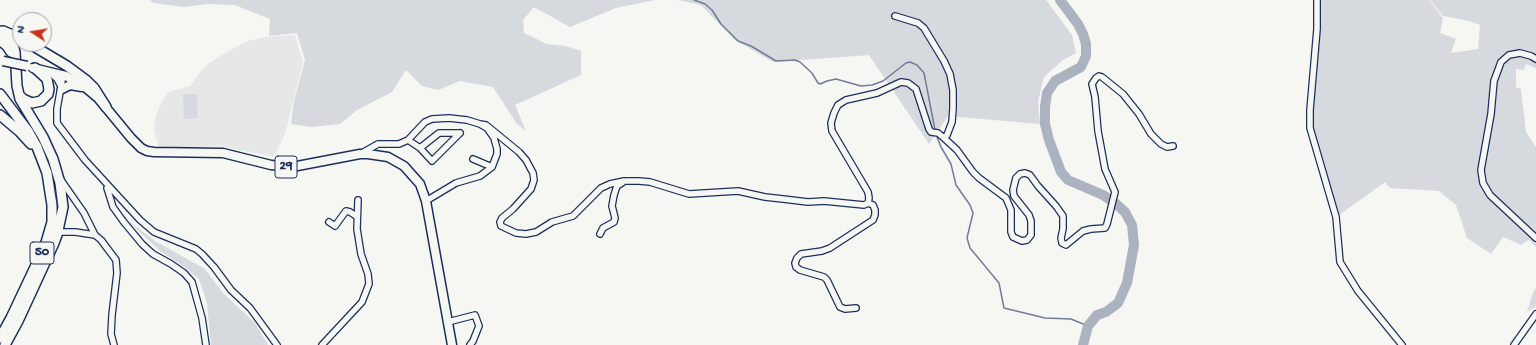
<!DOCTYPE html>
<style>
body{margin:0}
#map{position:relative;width:1536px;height:345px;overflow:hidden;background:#f6f6f2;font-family:"Gochi Hand",sans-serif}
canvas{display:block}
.north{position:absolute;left:12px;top:12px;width:40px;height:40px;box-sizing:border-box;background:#f6f6f2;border:1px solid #9ea6b7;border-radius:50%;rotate:282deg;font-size:11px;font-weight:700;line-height:16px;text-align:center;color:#1b2f5e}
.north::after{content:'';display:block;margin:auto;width:14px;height:18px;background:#c8321e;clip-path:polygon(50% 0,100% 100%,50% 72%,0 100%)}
</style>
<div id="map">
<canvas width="1536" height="345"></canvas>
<div class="north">N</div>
</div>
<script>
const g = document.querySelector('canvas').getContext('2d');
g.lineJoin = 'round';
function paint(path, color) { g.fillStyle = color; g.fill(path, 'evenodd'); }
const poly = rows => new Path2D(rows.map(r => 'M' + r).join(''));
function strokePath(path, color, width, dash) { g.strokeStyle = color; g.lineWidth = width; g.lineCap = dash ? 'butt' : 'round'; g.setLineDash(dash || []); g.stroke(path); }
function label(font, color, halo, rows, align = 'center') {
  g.font = font + ' "Gochi Hand",sans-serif'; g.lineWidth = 3.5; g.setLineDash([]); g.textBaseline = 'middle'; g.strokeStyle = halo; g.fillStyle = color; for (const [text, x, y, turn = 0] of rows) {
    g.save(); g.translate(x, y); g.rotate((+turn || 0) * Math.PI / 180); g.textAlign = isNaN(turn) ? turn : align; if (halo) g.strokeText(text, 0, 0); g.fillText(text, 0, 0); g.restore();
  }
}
paint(poly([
 [295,35,303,62,285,134,274,157,221,146,159,148,154,129,155,119,159,107,168,92,190,86,205,66,230,50,248,41,266,37]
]), '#e6e7e7');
paint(poly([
 [150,0,655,0,616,8,570,27,534,7,523,20,524,33,547,44,565,46,581,51,581,75,515,105,526,131,517,124,493,87,460,81,438,90,422,86,406,70,392,92,357,110,340,124,311,127,291,124,294,101,305,60,297,33,269,36,270,19,235,5,208,4,184,7,153,3],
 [678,0,1046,0,1072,35,1076,53,1063,60,1044,77,1038,101,1040,124,948,116,929,144,869,55,773,62,735,40,701,5],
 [1319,0,1429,0,1443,18,1440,33,1456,39,1451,53,1478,49,1480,25,1469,21,1443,16,1430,0,1536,0,1536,68,1526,64,1524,70,1516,69,1516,87,1521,89,1526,132,1536,147,1536,247,1529,240,1521,245,1503,237,1491,254,1467,238,1456,205,1439,191,1390,188,1385,182,1338,216,1312,128],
 [183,94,197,94,198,118,184,119],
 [125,218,155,241,205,269,223,293,255,323,268,345,211,345,207,303,199,279,184,267,160,251],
 [1536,288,1536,306,1527,312,1534,290]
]), '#d6d9dd');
strokePath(poly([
 [694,0,705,4,712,10,721,24,738,41,751,46,776,61,795,60,800,62,812,73,818,83,820,84,827,81,836,79,861,86,872,85,883,81,906,63,910,62,917,65,924,73,935,130],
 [937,137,941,147,951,164,956,185,970,205,973,213,967,238,970,248,999,283,1004,308,1045,318,1071,319,1088,326]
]), '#717e99', 1.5);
strokePath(poly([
 [1060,0,1078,24,1083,34,1086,44,1086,56,1081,67,1055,81,1047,93,1045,107,1045,124,1049,140,1061,172,1068,180,1103,195,1115,203,1125,212,1132,225,1134,245,1127,283,1118,303,1106,312,1097,315,1088,326,1083,345]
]), '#abb2c0', 10);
const minor = poly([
 [1317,0,1317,29,1310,110,1310,128,1336,217,1340,262,1358,291,1402,345],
 [1536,59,1531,56,1520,53,1509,55,1501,62,1494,81,1491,114,1481,170,1483,183,1490,195,1536,238],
 [51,73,57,79,62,88],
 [63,75,57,109,57,123,85,160,140,220,154,232,196,249,202,254,214,267,231,290,250,308,277,345],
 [480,124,486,125,519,152,526,160,533,173,534,180,531,189,513,209,502,218,500,222,501,226,516,233,526,234,536,232,552,222,573,216,601,188,610,184,624,181,639,181,650,182,689,194,738,191,765,197,783,199,808,202,824,201,864,205,868,203,869,198,868,192,832,131,831,123,834,113,838,105,846,100,877,93,901,82,908,83,916,89,929,129,931,132,938,133,944,138,947,135,952,122,953,108,953,90,950,74,944,61,924,28,918,23,895,16],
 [944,138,957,150,973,172,979,178,1006,198,1011,210,1011,232,1013,237,1022,241,1027,240,1031,235,1031,221,1029,215,1014,196,1013,190,1016,178,1020,174,1025,173,1030,175,1038,186,1056,206,1063,216,1063,229,1061,238,1062,243,1066,245,1083,231,1091,229,1105,228,1107,224,1115,192,1105,169,1098,131,1095,97,1092,84,1096,78,1099,76,1102,77,1123,94,1139,114,1151,134,1161,144,1167,147,1173,146],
 [408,140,420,148,432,161,460,133],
 [420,148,439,133,460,133],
 [362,153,378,144,399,144,408,140,425,122,432,119,449,118,467,120,480,124,487,128,494,138,497,149,497,154,492,167,480,176,456,183,426,201],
 [473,159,492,167],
 [61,180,84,213,95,235,101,240,116,260,117,273,112,315,111,334,114,345],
 [107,188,113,207,123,221,142,244,153,254,171,264,184,273,192,282,202,318,206,345],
 [329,222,335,226,346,211,350,212,356,216],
 [57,232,75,232,95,235],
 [600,234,603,228,614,222,615,218,612,206,614,195,617,186,622,183],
 [856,308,845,309,840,307,827,280,824,277,800,270,796,267,795,263,797,258,801,254,822,251,830,248,873,220,875,215,875,210,873,205,868,203],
 [448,322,475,315,479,326,473,341,470,345],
 [322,345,362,302,369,284,368,274,361,254,357,229,358,200],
 [1514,345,1536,314]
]);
const primary = poly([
 [33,68,66,76,86,88,98,98,131,138,141,148,147,151,154,152,223,153,271,165,292,167,360,154,368,154,388,157,404,166,420,184,426,201,452,345],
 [62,89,70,85,82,87]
]);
const trunk = poly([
 [0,31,9,39,13,45,15,52,17,86,20,99,43,137,53,159,60,183,63,207,57,235,54,243,18,321,5,345],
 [3,31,20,38],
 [0,40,7,46,11,52],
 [30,44,67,66,86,80,94,88,106,107],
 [0,94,28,131,37,147,47,173,52,205,52,222,45,246,11,318,0,338],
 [19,95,23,99,32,103,41,101,48,94,49,89,47,79,35,68],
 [0,115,19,131,31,144]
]);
strokePath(minor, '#1b2f5e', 8);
strokePath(primary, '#1b2f5e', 11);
strokePath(trunk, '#1b2f5e', 12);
strokePath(minor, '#f6f6f2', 5.5);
strokePath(primary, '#f6f6f2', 8);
strokePath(trunk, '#f6f6f2', 9);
const primaryBridge = poly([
 [3,61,27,66]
]);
strokePath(primaryBridge, '#1b2f5e', 11, []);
strokePath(primaryBridge, '#f6f6f2', 8);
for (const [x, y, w] of [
 [286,167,22],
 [42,253,24]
]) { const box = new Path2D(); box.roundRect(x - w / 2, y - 11, w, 22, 3); g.fillStyle = '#f6f6f2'; g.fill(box); strokePath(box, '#1b2f5e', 1); }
label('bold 13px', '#1b2f5e', null, [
 ["29",286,167],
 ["50",42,253]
]);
</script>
